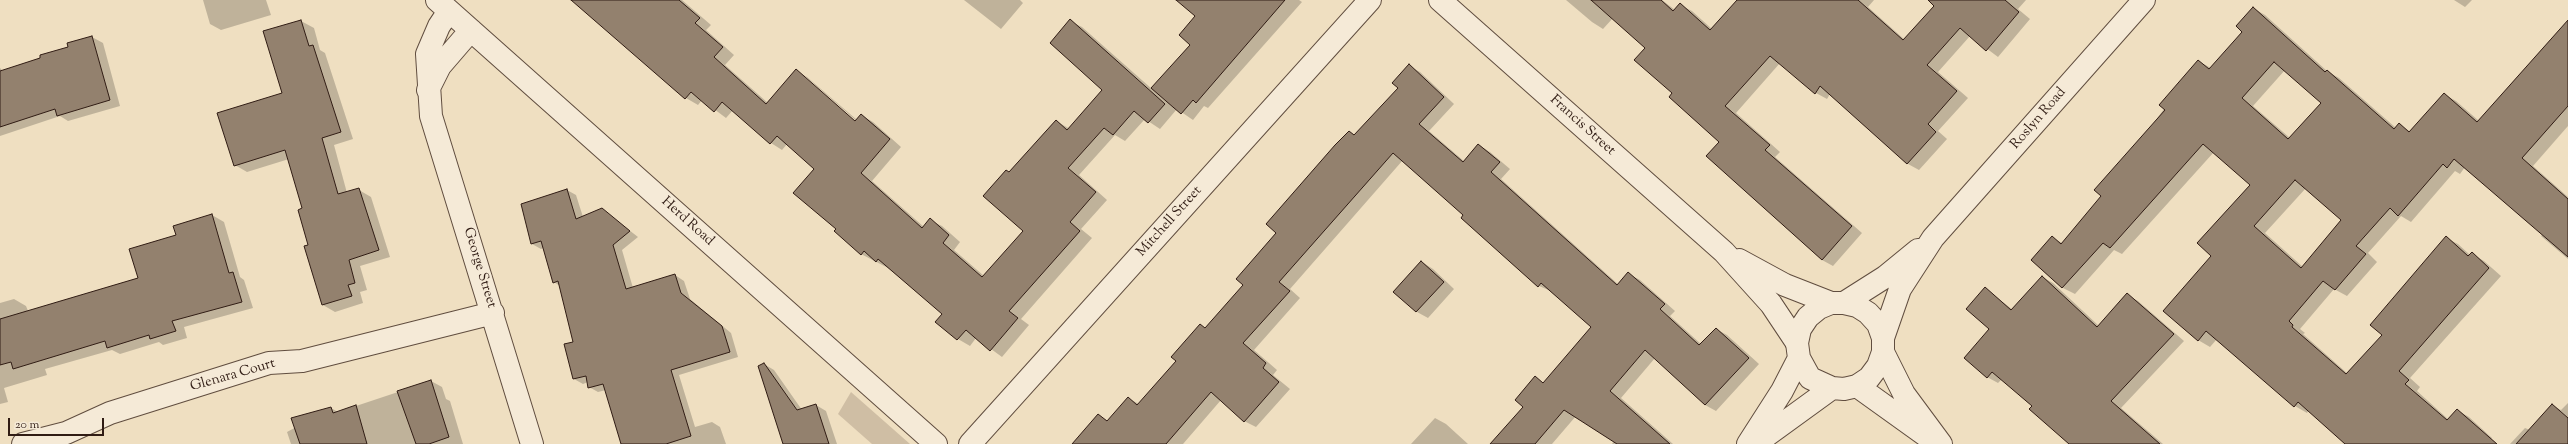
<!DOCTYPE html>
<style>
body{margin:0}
#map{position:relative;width:2568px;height:444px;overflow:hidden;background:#efdfc1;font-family:"Sorts Mill Goudy",serif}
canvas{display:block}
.scale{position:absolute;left:8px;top:418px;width:96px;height:18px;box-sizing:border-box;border:2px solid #301c14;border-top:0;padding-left:5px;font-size:12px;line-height:14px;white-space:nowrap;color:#301c14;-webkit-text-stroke:3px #f5ead7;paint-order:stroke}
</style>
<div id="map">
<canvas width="2568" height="444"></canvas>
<div class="scale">20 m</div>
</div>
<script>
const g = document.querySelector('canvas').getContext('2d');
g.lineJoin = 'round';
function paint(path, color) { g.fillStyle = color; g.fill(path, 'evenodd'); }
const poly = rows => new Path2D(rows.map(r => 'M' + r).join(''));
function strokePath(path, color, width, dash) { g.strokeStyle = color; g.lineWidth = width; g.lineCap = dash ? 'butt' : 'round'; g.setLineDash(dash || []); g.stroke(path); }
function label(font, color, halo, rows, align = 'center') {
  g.font = font + ' "Sorts Mill Goudy",serif'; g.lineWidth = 4; g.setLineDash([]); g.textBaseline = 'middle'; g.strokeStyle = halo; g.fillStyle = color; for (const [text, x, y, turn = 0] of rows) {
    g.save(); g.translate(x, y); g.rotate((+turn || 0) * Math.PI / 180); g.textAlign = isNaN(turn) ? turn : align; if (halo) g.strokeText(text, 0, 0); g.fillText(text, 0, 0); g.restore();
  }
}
paint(poly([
 [851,392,910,444,872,444,838,414]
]), '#cfbea4');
paint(poly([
 [203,0,266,0,271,15,221,30,210,24],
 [573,0,682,0,711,25,706,30,734,55,725,65,768,103,796,71,807,77,857,120,861,115,873,122,901,147,872,181,924,227,930,220,942,226,960,242,954,250,984,276,1024,231,1010,173,1056,121,1070,129,1104,90,1070,21,1082,27,1152,89,1191,44,1196,16,1177,0,1299,0,1302,2,1208,108,1204,106,1193,120,1177,109,1160,129,1145,119,1125,141,1115,135,1079,175,1107,200,1081,229,1092,238,1021,319,1029,325,1002,357,976,338,970,346,958,339,936,322,943,314,888,268,861,254,837,229,816,168,787,144,782,150,771,143,733,110,726,118,702,100,698,105,686,98],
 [805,76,859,123,858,125,805,79],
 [964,0,1020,0,1023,3,1001,29],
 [1566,0,1662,0,1675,10,1680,5,1692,11,1712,29,1738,0,1874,0,1868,7,1905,40,1939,0,2026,0,2018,9,2030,19,1998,57,1970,36,1938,72,1968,98,1938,131,1947,139,1919,170,1908,164,1830,94,1827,99,1816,93,1780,63,1736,113,1780,152,1775,157,1862,233,1833,266,1822,260,1707,156,1720,142,1674,93,1646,48,1613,18,1603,29,1592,22],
 [2454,0,2472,0,2465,7],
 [2253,8,2265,15,2327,71,2339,78,2396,128,2399,124,2411,132,2444,94,2456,101,2479,121,2568,21,2568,126,2533,166,2568,197,2568,259,2541,236,2543,234,2465,167,2460,174,2455,171,2411,222,2401,216,2368,253,2377,262,2347,296,2334,289,2300,329,2305,333,2303,334,2348,374,2383,335,2446,238,2458,244,2470,255,2472,254,2484,261,2501,276,2410,378,2420,387,2417,391,2449,420,2457,410,2469,417,2492,438,2487,444,2347,444,2309,410,2307,413,2295,406,2217,339,2210,347,2198,340,2213,256,2251,185,2214,152,2122,254,2114,250,2075,294,2063,288,2032,260,2052,237,2062,243,2102,196,2198,61,2211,68,2243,32],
 [2285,70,2322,103,2290,138,2253,106],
 [2306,188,2343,220,2303,267,2265,233],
 [301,21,314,28,320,50,325,53,353,139,334,145,347,193,359,190,371,197,390,257,360,266,367,290,360,292,363,303,335,312,323,305,303,209,289,159,247,172,235,165,283,94,264,31],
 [92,37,103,43,120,106,68,121,60,116,0,136,0,68,3,71,42,58],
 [1409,66,1420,72,1454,104,1429,131,1465,162,1479,145,1490,152,1510,169,1501,179,1619,285,1629,274,1640,280,1675,311,1670,316,1702,345,1716,329,1727,335,1759,364,1716,411,1705,405,1655,358,1621,398,1673,444,1612,444,1614,441,1576,416,1552,444,1491,444,1525,407,1535,378,1544,383,1592,327,1551,291,1539,286,1462,218,1465,215,1403,160,1290,289,1300,298,1254,350,1277,370,1273,375,1290,389,1256,427,1244,421,1221,400,1183,444,1073,444,1098,415,1108,421,1128,398,1139,404,1245,285,1277,233,1350,132,1355,135,1400,88],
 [567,190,576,195,583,217,602,209,638,237,622,250,633,288,675,275,684,281,690,299,731,333,738,357,679,375,695,427,712,422,720,427,726,444,622,444,606,390,598,392,589,387,588,382,583,384,574,379,574,343,560,286,554,282,544,248,541,249,532,244],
 [212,215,224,222,240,277,244,280,253,308,184,327,187,338,163,345,159,342,120,354,112,350,45,369,47,375,4,388,8,402,0,404,0,303,14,299,26,306,28,311,139,278,177,235],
 [1422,262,1433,269,1454,289,1428,318,1417,312,1395,291],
 [2042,277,2053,283,2099,326,2127,295,2138,301,2184,341,2121,408,2163,444,2086,444,2033,406,2002,379,1998,383,1987,377,1990,329,1985,288,2013,310],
 [764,364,774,370,802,410,816,405,826,411,837,444,784,444],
 [431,381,442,387,446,399,450,401,463,444,291,444,287,432,331,408,338,412],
 [2568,403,2568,444,2510,444,2525,428,2530,430,2552,405,2561,410],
 [1435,418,1446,424,1468,444,1411,444]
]), '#0003');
const building = poly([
 [571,0,679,0,700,18,695,23,723,47,714,57,766,104,796,69,855,121,861,114,890,139,861,173,922,228,930,218,949,235,943,243,982,277,1023,231,983,196,1006,170,1009,172,1056,120,1067,130,1102,90,1050,43,1070,19,1165,104,1148,123,1134,111,1113,135,1104,128,1068,168,1096,192,1070,222,1080,231,1009,311,1018,318,990,351,966,330,957,340,935,322,942,314,878,259,876,262,864,251,861,255,834,231,836,229,793,193,814,169,777,136,770,144,722,102,714,112,691,92,685,99,571,0],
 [1176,0,1285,0,1196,103,1193,100,1181,114,1151,88,1190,45,1179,35,1195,16,1176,0],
 [1591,0,1661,0,1673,11,1680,3,1710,30,1737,0,1858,0,1903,40,1934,6,1928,0,2005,0,2019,12,1986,51,1960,28,1927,65,1957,91,1928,124,1936,132,1907,164,1820,86,1815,94,1770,56,1725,106,1770,145,1765,150,1852,226,1822,260,1706,156,1719,142,1669,97,1672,93,1634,60,1645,48,1591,0],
 [2253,7,2325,72,2327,70,2394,129,2399,123,2409,132,2444,93,2477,122,2568,20,2568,106,2522,158,2568,199,2568,257,2454,159,2447,168,2443,164,2398,216,2390,208,2356,246,2366,254,2335,290,2323,281,2289,321,2293,325,2292,327,2346,374,2382,335,2370,325,2446,236,2468,256,2472,252,2489,268,2399,371,2409,380,2405,384,2447,420,2457,409,2497,444,2345,444,2298,402,2294,407,2206,331,2198,341,2163,311,2211,256,2197,243,2250,185,2203,144,2110,248,2103,243,2062,288,2031,260,2052,236,2061,244,2101,196,2094,190,2165,110,2159,105,2198,60,2209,69,2242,32,2236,26,2253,7],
 [2274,62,2321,103,2288,139,2242,98,2274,62],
 [2295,180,2341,220,2301,268,2254,226,2295,180],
 [301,20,309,46,313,45,341,132,322,138,338,194,359,188,379,250,349,260,355,283,348,285,352,296,322,305,304,246,308,245,298,210,302,208,285,150,234,166,217,113,282,93,263,31,301,20],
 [92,36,110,100,57,116,55,109,0,127,0,71,40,58,40,55,68,47,67,43,92,36],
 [1409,64,1444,97,1419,124,1463,162,1478,144,1500,162,1491,172,1617,285,1628,272,1665,304,1660,309,1699,345,1716,328,1749,358,1705,405,1645,350,1610,391,1670,444,1617,444,1564,410,1535,444,1490,444,1523,407,1515,400,1535,376,1543,383,1591,327,1541,283,1538,287,1461,218,1463,215,1393,153,1279,282,1290,291,1243,343,1266,363,1263,368,1279,382,1244,422,1211,392,1166,444,1072,444,1098,414,1107,421,1128,397,1137,405,1176,361,1171,357,1200,324,1205,328,1243,285,1236,279,1276,233,1266,224,1335,145,1349,131,1354,135,1398,88,1392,83,1409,64],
 [567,189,576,219,602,208,630,231,613,245,626,289,675,274,681,293,722,326,730,352,671,370,691,436,666,444,621,444,603,384,588,388,586,376,573,379,564,344,573,342,558,281,553,283,541,241,531,244,521,204,567,189],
 [212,214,229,273,233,272,242,302,172,321,176,331,150,339,149,335,107,348,105,341,13,369,11,362,0,365,0,319,138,278,129,249,176,235,173,226,212,214],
 [1421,261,1444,282,1416,312,1393,292,1421,261],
 [2042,276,2097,327,2127,293,2174,334,2111,401,2160,444,2069,444,2029,409,2032,406,1992,372,1987,378,1964,358,1989,329,1966,309,1985,287,2011,310,2042,276],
 [764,363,797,410,816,404,829,444,783,444,758,366,764,363],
 [431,380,449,437,429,444,416,444,397,391,431,380],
 [2552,404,2568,418,2568,444,2516,444,2552,404],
 [356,405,367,444,300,444,291,418,331,407,333,413,356,405]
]);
paint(building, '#93816e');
strokePath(building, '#301c14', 1);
const minor = poly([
 [437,0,936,444],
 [1440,0,1724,252,1771,304,1797,343],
 [449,11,439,26,427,54,431,116,532,444],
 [428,90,440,66,471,30],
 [1739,260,1785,285,1831,303],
 [1883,352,1904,394,1941,444],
 [1857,386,1928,437],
 [23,444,66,433,110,413,269,363,302,361,493,313],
 [970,444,1370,0]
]);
const tertiary = poly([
 [1844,303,1885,277,1918,250],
 [1883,338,1878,324,1868,313,1857,306,1844,303,1831,303,1819,308,1808,317,1800,329,1797,343,1799,358,1810,378,1832,388,1844,389,1857,386,1869,378,1878,366,1883,352,1883,338,1900,289,1933,238,2144,0],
 [1748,444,1782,391,1799,358],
 [1755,444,1832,388]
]);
strokePath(minor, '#604d3f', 24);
strokePath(tertiary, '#604d3f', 24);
strokePath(minor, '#f5ead7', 22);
strokePath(tertiary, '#f5ead7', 22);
label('14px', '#301c14', '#f5ead7', [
 ["Roslyn Road",2039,119,-49],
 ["Francis Street",1582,126,42],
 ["Herd Road",687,222,42],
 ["Mitchell Street",1170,222,-48],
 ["George Street",479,268,73],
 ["Glenara Court",233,376,-16]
]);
</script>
